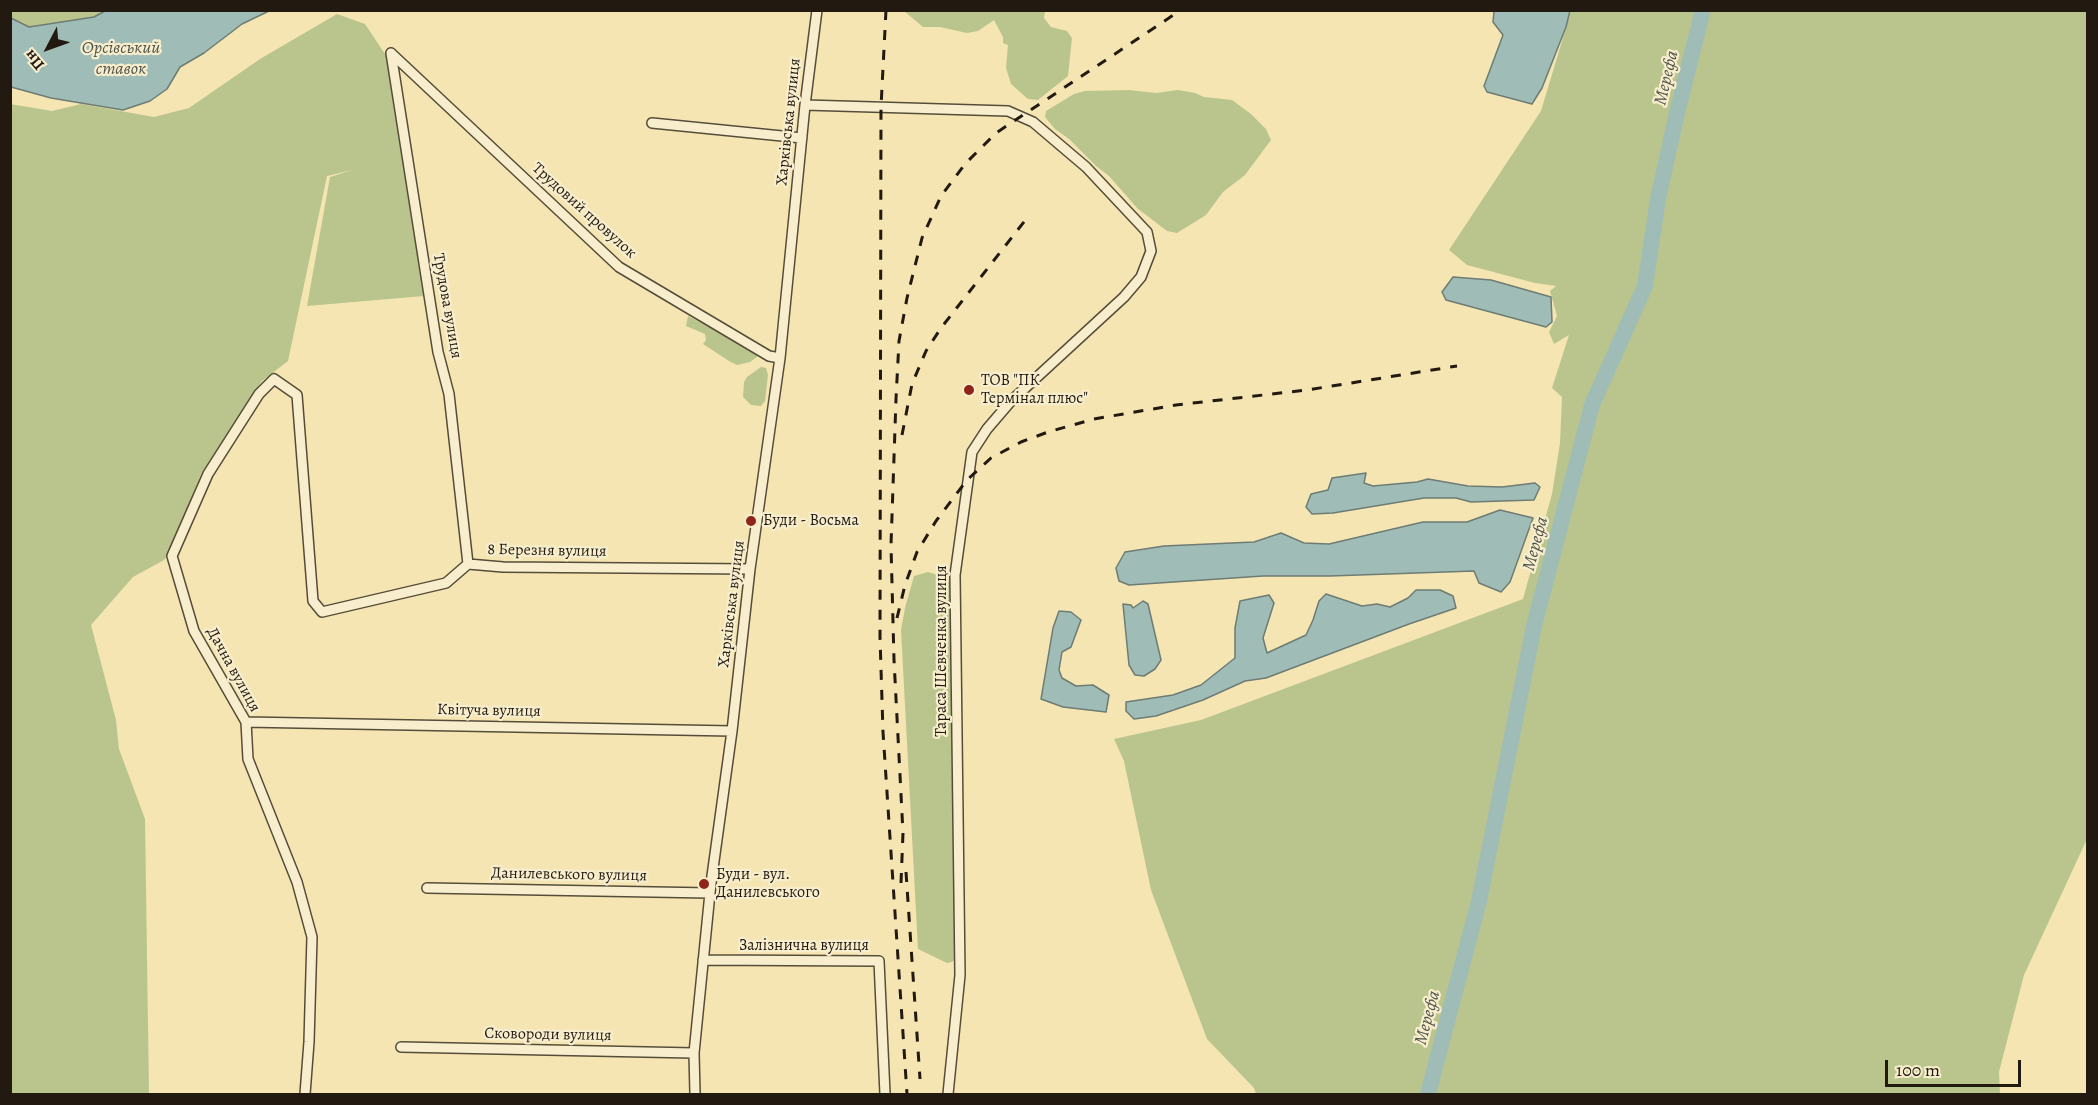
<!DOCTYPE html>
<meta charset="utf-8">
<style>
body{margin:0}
#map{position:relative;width:2098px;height:1105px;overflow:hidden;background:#f4e5b2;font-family:Alegreya,serif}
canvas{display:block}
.frame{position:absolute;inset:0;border:12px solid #221a11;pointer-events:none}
.north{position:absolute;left:18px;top:18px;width:60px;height:60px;-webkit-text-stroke:4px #f8eecd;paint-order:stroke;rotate:229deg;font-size:16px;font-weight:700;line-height:24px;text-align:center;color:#221a11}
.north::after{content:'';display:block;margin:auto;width:21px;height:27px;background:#221a11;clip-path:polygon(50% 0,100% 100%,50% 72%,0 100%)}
.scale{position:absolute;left:1885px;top:1060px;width:136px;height:27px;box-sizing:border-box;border:3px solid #221a11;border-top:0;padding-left:8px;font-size:18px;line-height:21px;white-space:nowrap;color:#221a11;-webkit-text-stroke:4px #f8eecd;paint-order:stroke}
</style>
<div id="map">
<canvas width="2098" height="1105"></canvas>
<div class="frame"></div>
<div class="north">Пн</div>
<div class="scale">100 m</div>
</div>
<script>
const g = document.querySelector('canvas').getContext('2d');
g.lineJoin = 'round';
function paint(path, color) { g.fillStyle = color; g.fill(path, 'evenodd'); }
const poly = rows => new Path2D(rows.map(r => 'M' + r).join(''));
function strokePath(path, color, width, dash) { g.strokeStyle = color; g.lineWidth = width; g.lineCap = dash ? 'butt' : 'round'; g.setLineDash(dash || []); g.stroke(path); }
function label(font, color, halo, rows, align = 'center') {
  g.font = font + ' Alegreya,serif'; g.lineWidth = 4.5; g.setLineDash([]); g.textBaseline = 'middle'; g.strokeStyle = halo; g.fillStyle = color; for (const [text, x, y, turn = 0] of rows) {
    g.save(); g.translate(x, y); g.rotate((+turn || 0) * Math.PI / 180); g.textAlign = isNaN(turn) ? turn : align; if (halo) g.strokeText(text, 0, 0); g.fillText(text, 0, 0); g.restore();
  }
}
paint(poly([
 [10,11,105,11,94,17,29,27,11,18],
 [904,11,1045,11,1044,18,1051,27,1067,31,1072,38,1068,76,1038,100,1028,99,1011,84,1006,68,1008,45,1003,43,1003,37,994,20,978,31,967,33,940,27,923,27],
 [1571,11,2087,11,2087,839,2024,975,1999,1072,2000,1094,1256,1094,1254,1088,1207,1039,1151,890,1124,761,1114,739,1201,720,1523,599,1552,494,1560,443,1562,397,1552,388,1569,335,1554,344,1549,332,1557,316,1550,291,1556,286,1535,283,1467,265,1449,250,1541,111],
 [337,14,365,24,389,60,402,155,424,296,307,306,330,177,352,170,327,176,288,361,262,381,201,474,170,552,164,560,133,577,91,625,116,720,119,749,145,819,149,1094,11,1094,10,104,52,111,81,104,154,117,189,108,260,59],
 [1129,90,1156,93,1178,90,1195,93,1204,97,1232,100,1251,114,1266,129,1271,140,1245,175,1223,192,1206,215,1177,233,1167,231,1137,208,1109,176,1096,166,1069,139,1055,129,1045,117,1046,111,1074,94,1085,91],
 [688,316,719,332,757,355,757,357,750,362,737,365,729,361,703,344,706,340,705,334,686,326],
 [761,367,766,368,768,375,765,401,761,406,751,405,743,397,744,382,747,377],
 [928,572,945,577,952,586,958,956,952,962,947,963,918,949,901,630,905,608,914,576]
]), '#bac58d');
const water = poly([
 [105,11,105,10,269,11,242,24,204,53,180,67,167,89,150,101,123,110,51,98,11,87,11,18,29,27,94,17,105,11],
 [1494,11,1570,11,1566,27,1542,88,1532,104,1487,92,1484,86,1503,35,1493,22,1494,11],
 [1453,277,1491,280,1551,297,1552,322,1546,327,1446,300,1442,292,1453,277],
 [1366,473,1364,483,1373,486,1417,482,1428,479,1468,486,1502,487,1535,483,1540,487,1534,500,1471,502,1456,498,1424,498,1333,513,1312,514,1306,507,1311,494,1328,490,1332,478,1366,473],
 [1500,510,1533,518,1510,582,1501,592,1479,583,1474,571,1330,576,1263,576,1129,585,1119,581,1116,568,1125,552,1164,546,1254,542,1281,533,1304,543,1329,544,1423,522,1467,522,1500,510],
 [1416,590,1440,590,1453,596,1456,608,1409,624,1266,678,1245,681,1203,700,1156,716,1134,719,1126,711,1126,702,1173,695,1201,685,1235,658,1235,628,1240,601,1269,595,1274,603,1263,638,1267,653,1306,635,1313,620,1319,601,1326,594,1362,606,1377,604,1390,607,1408,598,1416,590],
 [1143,601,1148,604,1161,660,1155,669,1144,676,1135,675,1129,665,1123,604,1131,605,1133,608,1143,601],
 [1059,611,1071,612,1081,620,1071,647,1062,652,1059,670,1062,678,1076,686,1093,685,1109,695,1106,712,1063,707,1041,699,1053,628,1059,611]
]);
paint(water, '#9fbdb6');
strokePath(water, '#6d7c74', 1.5);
strokePath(poly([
 [1428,1094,1479,901,1534,626,1592,405,1645,286,1658,199,1677,113,1703,10]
]), '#9fbdb6', 16);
const minor = poly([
 [391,53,438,352,449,394,468,564],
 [391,53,619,267,769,356,780,358],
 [805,105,1008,111,1033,122,1086,167,1147,232,1151,251,1141,277,1124,297,1011,401,987,429,972,452,955,575,960,975,948,1094],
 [652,123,802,138],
 [246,722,732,731],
 [427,888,710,893],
 [703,960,879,961,885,1094],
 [401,1047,694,1053],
 [305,1094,309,1042,312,937,297,882,248,759,246,722,194,631,172,556,208,474,259,394,274,379,297,395,313,601,322,612,446,583,468,564,503,567,750,569],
 [695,1094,694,1053,711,883,732,731,750,569,780,358,805,105,817,10]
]);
strokePath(minor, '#564d39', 12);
strokePath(minor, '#f8eecd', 9);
strokePath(poly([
 [886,10,881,107,880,637,883,732,907,1094],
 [902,435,912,384,926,351,941,328,1027,218],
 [897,618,905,585,917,552,936,521,967,480,991,458,1021,442,1048,432,1094,419,1176,405,1307,390,1457,366],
 [906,872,920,1079],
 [901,883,903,833,894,660,891,545,896,399,899,341,907,298,922,238,941,196,965,164,996,133,1181,10]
]), '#221a11', 3, [10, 10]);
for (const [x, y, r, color] of [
 [969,390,6,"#8f2418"],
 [751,521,6,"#8f2418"],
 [704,884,6,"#8f2418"]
]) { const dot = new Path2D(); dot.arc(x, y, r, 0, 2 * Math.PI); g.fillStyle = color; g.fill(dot); strokePath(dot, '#f8eecd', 2); }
label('16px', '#221a11', '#f8eecd', [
 ["Харківська вулиця",789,122,-84],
 ["Трудовий провулок",584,211,42],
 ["Трудова вулиця",447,306,80],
 ["8 Березня вулиця",547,551,1],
 ["Харківська вулиця",732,604,-83],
 ["Тараса Шевченка вулиця",942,651,-90],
 ["Дачна вулиця",233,670,61],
 ["Квітуча вулиця",489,711,1],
 ["Данилевського вулиця",569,875,1],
 ["Залізнична вулиця",804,946],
 ["Сковороди вулиця",548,1035,1]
]);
label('16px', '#221a11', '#f8eecd', [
 ["ТОВ \"ПК",981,381],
 ["Термінал плюс\"",981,399],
 ["Буди - Восьма",763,521],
 ["Буди - вул.",716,875],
 ["Данилевського",716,893]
], 'left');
label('italic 18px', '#4e534b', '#f8eecd', [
 ["Орсівський",121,49],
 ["ставок",121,70],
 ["Мерефа",1667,78,-77],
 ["Мерефа",1536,544,-75],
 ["Мерефа",1428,1018,-75]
]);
</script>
